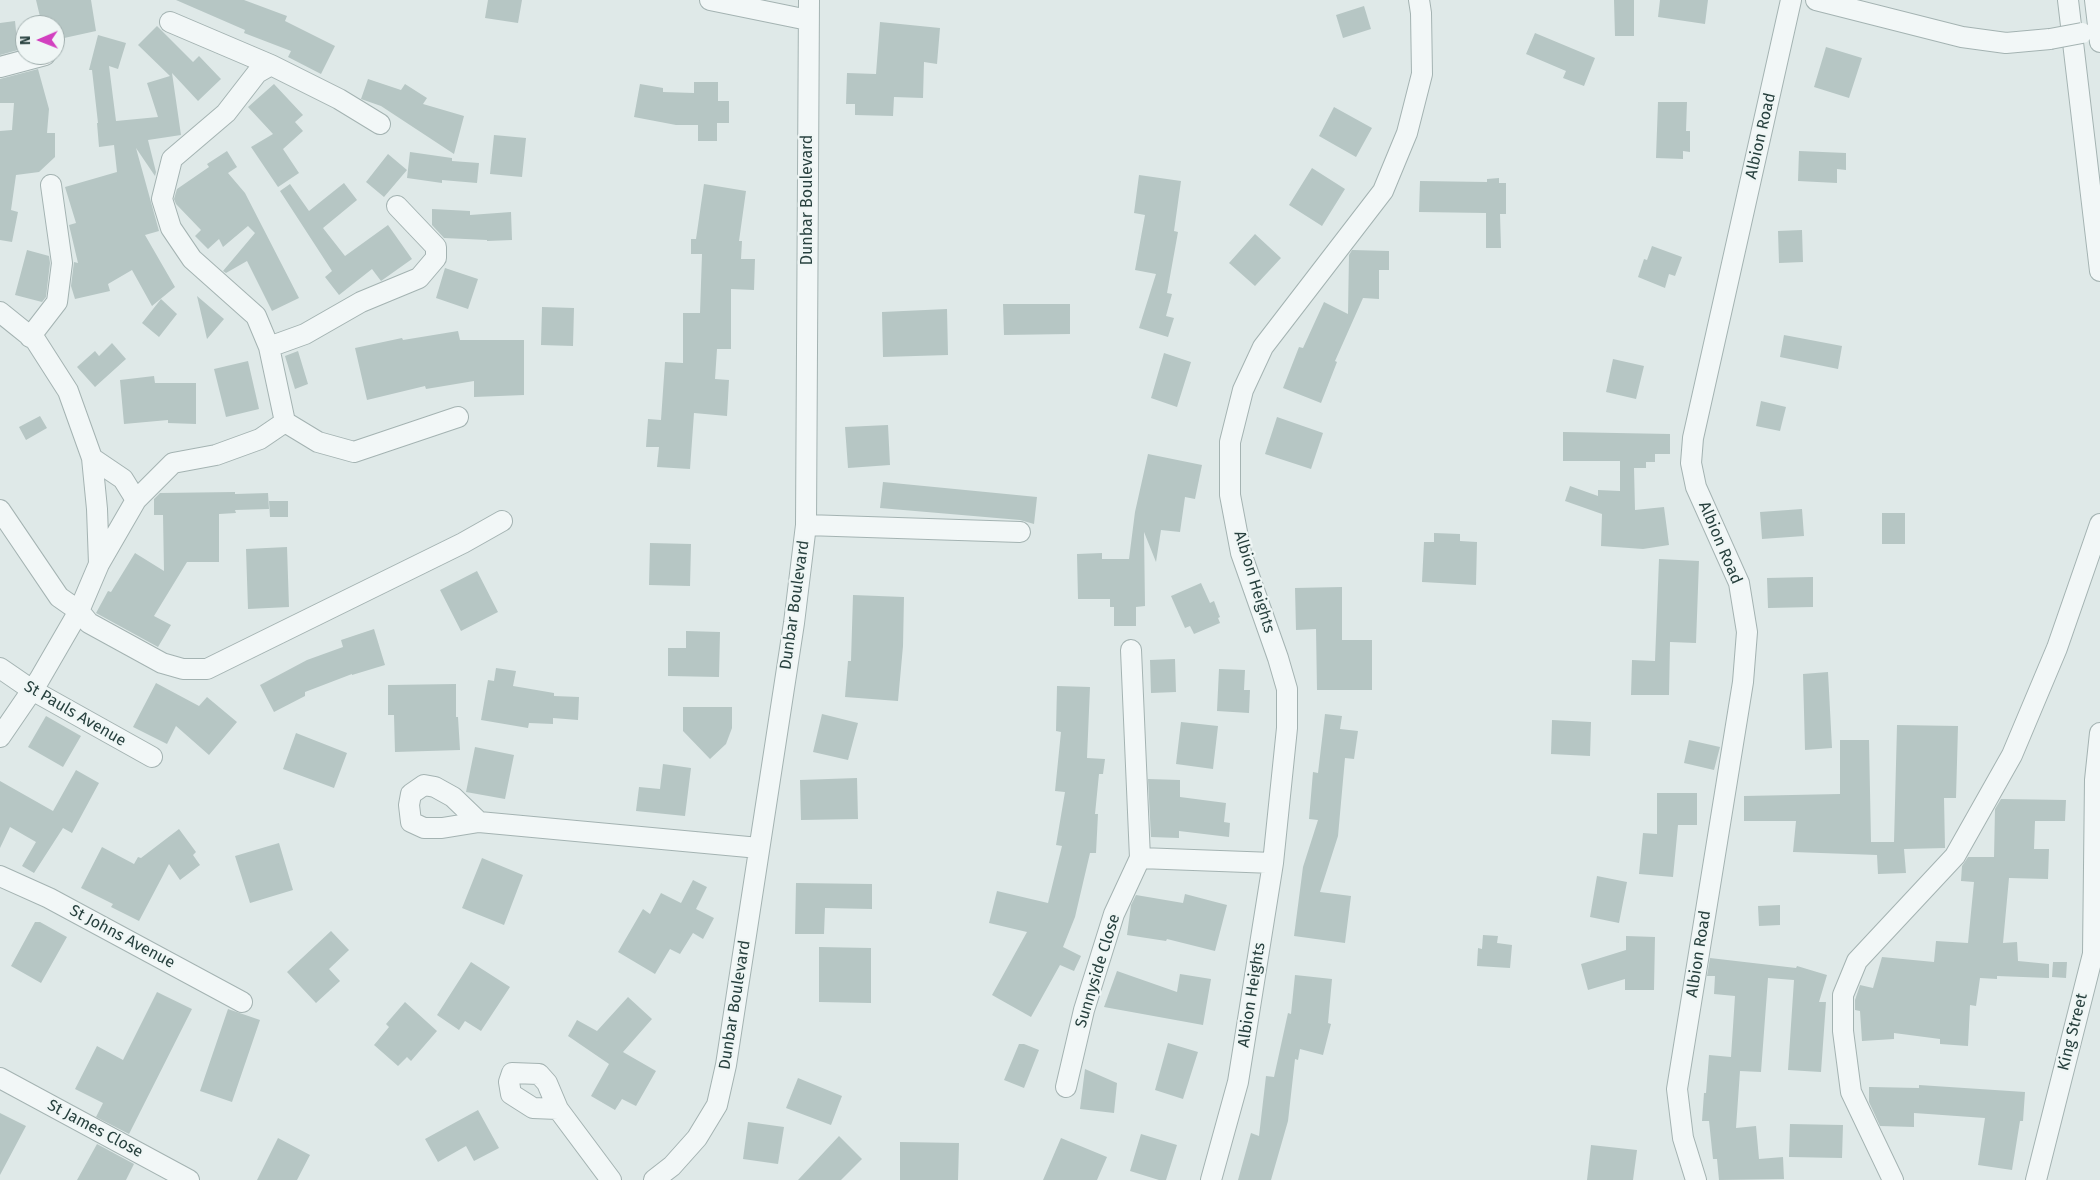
<!DOCTYPE html>
<style>
body{margin:0}
#map{position:relative;width:2100px;height:1180px;overflow:hidden;background:#dfe9e8;font-family:"Fira Sans",sans-serif}
canvas{display:block}
.north{position:absolute;left:15px;top:15px;width:50px;height:50px;box-sizing:border-box;background:#eff6f5;border:1px solid #9fadac;border-radius:50%;rotate:269deg;font-size:14px;font-weight:700;line-height:20px;text-align:center;color:#27403e}
.north::after{content:'';display:block;margin:auto;width:18px;height:22px;background:#d240bf;clip-path:polygon(50% 0,100% 100%,50% 72%,0 100%)}
</style>
<div id="map">
<canvas width="2100" height="1180"></canvas>
<div class="north">N</div>
</div>
<script>
const g = document.querySelector('canvas').getContext('2d');
g.lineJoin = 'round';
function paint(path, color) { g.fillStyle = color; g.fill(path, 'evenodd'); }
const poly = rows => new Path2D(rows.map(r => 'M' + r).join(''));
function strokePath(path, color, width, dash) { g.strokeStyle = color; g.lineWidth = width; g.lineCap = dash ? 'butt' : 'round'; g.setLineDash(dash || []); g.stroke(path); }
function label(font, color, halo, rows, align = 'center') {
  g.font = font + ' "Fira Sans",sans-serif'; g.lineWidth = 4.5; g.setLineDash([]); g.textBaseline = 'middle'; g.strokeStyle = halo; g.fillStyle = color; for (const [text, x, y, turn = 0] of rows) {
    g.save(); g.translate(x, y); g.rotate((+turn || 0) * Math.PI / 180); g.textAlign = isNaN(turn) ? turn : align; if (halo) g.strokeText(text, 0, 0); g.fillText(text, 0, 0); g.restore();
  }
}
paint(poly([
 [36,0,91,0,96,31,55,40,55,25,42,25],
 [176,0,244,0,287,16,285,21,335,46,321,74,288,57,291,51,244,33,245,30],
 [488,0,522,0,518,23,485,18],
 [1614,0,1634,0,1634,36,1615,36],
 [1660,0,1708,0,1705,24,1658,17],
 [1364,6,1371,29,1343,38,1336,15],
 [15,21,18,50,0,55,0,23],
 [880,22,940,28,937,64,924,62,923,98,894,97,893,116,855,115,855,104,846,104,847,73,876,74],
 [157,26,193,62,199,56,221,79,198,101,172,73,181,135,148,140,156,172,155,176,136,148,159,231,145,235,175,287,152,306,132,270,108,284,110,291,75,299,71,286,74,262,78,263,69,225,76,223,65,187,117,172,114,145,99,147,97,123,98,123,92,70,89,70,98,35,126,43,118,69,109,66,116,121,158,117,147,83,170,76,138,45],
 [1535,33,1595,58,1584,86,1563,78,1566,71,1526,54],
 [1826,47,1862,58,1849,98,1814,87],
 [38,69,49,109,47,133,55,133,55,157,39,172,16,175,11,210,18,212,12,242,0,240,0,131,12,130,14,103,0,103,0,79],
 [368,79,401,90,405,84,427,98,423,104,464,116,454,154,381,106,361,99],
 [694,82,718,82,718,101,729,101,729,123,717,123,717,141,698,141,698,125,676,125,634,117,640,84,663,88,663,92,694,93],
 [274,84,303,115,295,122,303,131,283,149,299,173,278,187,251,147,273,134,248,107],
 [1658,102,1687,102,1686,131,1690,131,1690,152,1683,151,1683,159,1656,158],
 [1334,107,1372,128,1356,157,1319,136],
 [494,135,526,138,522,177,490,174],
 [227,151,237,167,228,173,245,193,299,298,272,311,247,261,226,273,223,271,255,233,248,226,223,247,219,239,208,249,195,236,201,230,176,204,174,199,177,189,209,167,207,164],
 [1799,151,1846,153,1846,170,1837,169,1837,183,1798,181],
 [410,152,452,158,452,161,479,163,477,183,442,180,442,183,407,178],
 [388,154,407,170,384,197,366,182],
 [1312,168,1345,189,1322,226,1289,205],
 [1139,175,1181,181,1174,231,1178,232,1167,293,1172,294,1166,316,1174,318,1168,337,1139,328,1156,274,1135,270,1145,215,1134,213],
 [1499,178,1499,183,1506,183,1506,214,1500,214,1501,248,1486,248,1486,213,1419,212,1420,181,1487,182,1487,179],
 [344,183,357,200,323,228,345,256,388,225,412,259,381,281,372,269,339,295,325,277,332,271,280,191,290,184,309,211],
 [704,184,746,191,739,241,742,241,741,259,755,259,754,290,731,289,731,349,717,349,715,379,729,380,727,416,694,413,690,469,657,467,659,447,646,447,648,419,661,420,665,362,683,363,683,313,700,313,702,254,691,254,691,239,696,239],
 [432,209,470,211,470,215,511,212,512,240,487,241,487,240,444,238,432,225],
 [1802,230,1803,262,1779,263,1778,231],
 [1255,234,1281,258,1255,286,1229,263],
 [1652,246,1682,257,1675,276,1669,274,1665,288,1638,277,1644,259,1647,260],
 [27,250,49,256,50,263,46,297,42,302,15,295],
 [1352,250,1389,251,1389,270,1379,270,1379,299,1363,298,1335,361,1337,362,1321,403,1283,388,1299,347,1303,348,1324,302,1348,314,1349,255],
 [445,268,478,279,468,309,436,298],
 [197,296,224,319,207,339],
 [161,299,177,314,159,337,142,323],
 [1003,304,1070,304,1070,334,1004,335],
 [542,307,574,308,573,346,541,345],
 [947,309,948,355,883,357,882,312],
 [458,331,460,340,524,340,524,395,474,397,474,381,426,389,425,386,367,400,355,348,402,338,403,340],
 [1784,335,1842,346,1838,369,1780,357],
 [112,343,126,359,95,387,77,367,95,351,99,356],
 [298,351,308,384,295,389,285,356],
 [1164,353,1191,362,1177,407,1151,398],
 [1613,359,1644,366,1636,399,1606,392],
 [248,361,259,409,226,417,214,369],
 [154,376,155,383,196,383,196,424,168,423,168,420,124,424,120,380],
 [1761,401,1786,407,1780,431,1756,426],
 [40,416,47,428,26,440,19,427],
 [1277,417,1323,433,1311,469,1265,454],
 [888,425,890,465,848,468,845,427],
 [1563,432,1670,434,1670,454,1655,454,1655,462,1646,462,1646,468,1634,468,1635,510,1664,507,1669,545,1643,549,1601,546,1602,514,1565,501,1570,486,1598,496,1598,490,1620,491,1620,461,1563,461],
 [1148,454,1202,465,1195,499,1185,497,1180,532,1161,530,1156,562,1144,532,1145,606,1136,607,1136,626,1114,626,1114,607,1110,607,1110,599,1078,599,1077,554,1102,553,1102,559,1129,559,1135,512],
 [883,482,1037,497,1034,524,1020,520,880,508],
 [235,492,235,494,268,493,269,509,235,510,236,513,219,514,219,562,187,562,154,616,171,625,158,647,96,613,108,591,111,592,135,553,164,571,163,515,154,515,154,499,160,493],
 [269,501,288,501,288,517,270,517],
 [1802,509,1804,536,1762,539,1760,512],
 [1882,513,1905,513,1905,544,1882,544],
 [1434,533,1460,534,1460,541,1477,542,1476,585,1422,582,1424,542,1434,542],
 [650,543,691,544,690,586,649,585],
 [287,547,289,607,248,609,246,549],
 [1659,559,1699,561,1696,643,1670,642,1669,695,1631,695,1632,660,1655,661],
 [477,571,498,612,461,631,440,590],
 [1813,577,1813,607,1768,608,1767,578],
 [1201,583,1210,603,1214,601,1220,617,1218,618,1220,623,1194,634,1190,626,1185,628,1171,596],
 [1342,587,1342,640,1372,640,1372,690,1317,690,1316,629,1296,630,1295,588],
 [853,595,904,597,903,646,898,701,845,697,848,661,851,661],
 [374,629,385,665,352,675,352,674,305,692,305,696,274,712,260,685,307,660,343,647,341,640],
 [686,631,720,632,719,677,668,676,668,648,686,648],
 [1175,659,1176,692,1151,693,1150,660],
 [496,668,516,671,513,686,554,693,554,696,579,697,578,720,553,718,553,724,529,723,528,728,481,720,488,680,494,681],
 [1219,669,1245,670,1244,690,1250,690,1249,713,1217,711],
 [1828,672,1832,748,1805,750,1803,674],
 [156,683,199,706,207,697,237,722,209,755,176,726,167,744,133,727],
 [456,684,456,717,458,717,460,750,395,752,394,715,388,715,388,685],
 [1057,686,1090,687,1087,758,1105,759,1103,774,1099,774,1095,814,1098,814,1096,853,1090,853,1075,917,1063,947,1081,956,1074,971,1060,965,1031,1017,992,995,1027,932,989,923,997,891,1048,903,1062,846,1056,845,1065,792,1055,791,1061,732,1056,731],
 [683,707,732,707,732,728,726,744,710,759,683,731],
 [822,714,858,723,848,760,813,752],
 [1325,714,1342,716,1340,729,1358,731,1354,759,1345,758,1338,836,1320,892,1351,896,1345,943,1294,936,1303,867,1318,820,1309,819,1313,772,1318,773],
 [46,716,81,736,63,767,28,747],
 [1552,720,1591,722,1590,756,1551,754],
 [1181,722,1218,726,1213,769,1176,764],
 [1897,725,1958,726,1956,798,1944,798,1945,848,1904,849,1906,873,1878,874,1877,855,1793,852,1796,821,1744,821,1744,796,1840,794,1840,740,1869,740,1871,842,1894,842],
 [296,733,347,753,334,788,283,769],
 [1689,740,1720,747,1714,770,1684,763],
 [475,747,514,755,505,799,466,792],
 [663,764,691,768,685,816,636,811,639,787,660,789],
 [76,770,99,783,72,833,63,828,34,873,22,866,36,842,10,827,0,848,0,781,53,811],
 [857,778,858,819,801,820,800,780],
 [1148,779,1180,780,1180,797,1226,803,1224,822,1230,823,1229,837,1179,831,1179,838,1151,837],
 [1657,793,1697,793,1697,825,1678,825,1673,877,1639,874,1643,833,1657,834],
 [2001,799,2066,800,2065,821,2035,821,2034,849,2049,849,2048,879,2009,878,2003,943,2017,942,2018,961,2049,964,2049,978,1997,976,1997,979,1980,978,1976,1006,1970,1005,1968,1046,1940,1044,1940,1039,1894,1033,1894,1039,1862,1041,1860,1011,1855,1010,1855,1000,1860,985,1873,988,1882,957,1934,962,1936,941,1968,943,1974,882,1961,881,1962,866,1968,857,1994,857,1995,809],
 [179,829,196,852,193,855,200,865,180,880,169,864,139,921,111,907,113,904,81,888,102,847,134,864,138,857,141,858],
 [279,843,293,890,250,903,235,856],
 [482,858,523,875,504,925,462,908],
 [1597,876,1627,882,1619,923,1590,917],
 [693,880,707,887,696,909,714,918,703,939,693,933,680,954,670,949,655,974,618,952,643,909,650,914,661,893,681,903],
 [796,883,872,884,872,909,825,908,824,934,795,934],
 [1185,894,1227,905,1215,951,1167,939,1166,941,1127,935,1131,905,1136,895,1183,903],
 [1780,905,1780,925,1759,926,1758,906],
 [35,922,40,922,67,937,41,983,11,966],
 [331,931,349,950,329,969,340,981,316,1003,287,972],
 [1483,935,1498,936,1497,943,1512,945,1510,968,1477,966,1478,948,1482,949],
 [1626,936,1655,937,1654,990,1625,990,1625,979,1588,990,1581,964,1626,950],
 [819,947,871,948,871,1003,819,1002],
 [1710,958,1796,968,1797,966,1827,975,1819,1002,1826,1002,1821,1072,1788,1070,1794,980,1768,978,1761,1072,1740,1071,1736,1128,1756,1126,1759,1159,1783,1157,1784,1179,1719,1180,1717,1159,1713,1159,1709,1121,1702,1121,1704,1093,1706,1093,1709,1055,1731,1057,1735,996,1714,994,1715,976,1707,976],
 [471,962,510,987,481,1031,465,1021,459,1030,437,1015],
 [2053,962,2067,962,2066,978,2052,977],
 [1117,971,1177,992,1180,974,1211,979,1203,1025,1104,1007],
 [1295,975,1332,979,1328,1023,1331,1024,1323,1055,1300,1049,1298,1060,1295,1059,1288,1121,1271,1180,1238,1180,1251,1133,1259,1136,1266,1076,1274,1077,1288,1013,1291,1014],
 [157,992,192,1009,129,1134,96,1117,103,1103,75,1089,97,1046,123,1060],
 [628,997,652,1019,623,1052,656,1071,636,1106,622,1099,615,1110,591,1096,609,1064,568,1036,577,1020,597,1031],
 [405,1002,437,1031,411,1061,407,1057,398,1066,374,1045,389,1027,386,1024],
 [228,1009,260,1020,232,1102,200,1091],
 [1168,1043,1198,1052,1183,1099,1155,1090],
 [1019,1044,1024,1044,1039,1050,1024,1088,1004,1080],
 [1085,1069,1117,1083,1114,1113,1080,1109],
 [798,1078,842,1096,831,1125,786,1108],
 [1919,1085,2025,1092,2023,1121,2020,1121,2012,1170,1978,1165,1985,1118,1914,1113,1914,1127,1880,1126,1869,1102,1869,1087,1919,1088],
 [478,1110,499,1148,474,1161,466,1146,438,1162,425,1139],
 [0,1113,26,1126,0,1175],
 [748,1122,784,1127,778,1164,743,1159],
 [1790,1124,1843,1125,1842,1158,1789,1157],
 [1141,1134,1177,1145,1166,1180,1159,1180,1130,1171],
 [839,1136,862,1159,841,1180,798,1180],
 [278,1138,310,1155,297,1180,257,1180],
 [1061,1138,1107,1157,1097,1180,1043,1180],
 [900,1142,959,1143,958,1180,900,1180],
 [97,1144,134,1164,126,1180,77,1180],
 [1591,1145,1637,1150,1633,1180,1587,1180]
]), '#b6c6c4');
const minor = poly([
 [710,0,808,20],
 [1816,0,1962,37,2006,43,2050,39],
 [2068,0,2100,271],
 [2095,0,2100,42],
 [170,22,271,65],
 [0,67,45,55],
 [0,312,36,341,68,391,92,458,97,509,99,564,79,611,39,680,0,737],
 [30,337,57,302,62,263,51,185],
 [269,347,305,334,361,302,419,278,436,258,436,247,397,206],
 [285,422,318,442,354,452,458,417],
 [92,458,123,479,136,500],
 [0,510,59,597,79,611,89,623,162,663,183,669,207,669,463,543,502,521],
 [806,525,1020,532],
 [99,564,136,500,173,463,216,455,260,439,285,422,269,347,256,316,192,259,171,228,162,199,172,159,226,113,257,73,271,65,339,99,380,124],
 [1131,650,1140,858,1273,863],
 [0,668,32,690,152,757],
 [479,822,453,797,435,787,424,785,411,794,409,805,411,822,424,828,442,828,479,822,759,848],
 [0,876,49,898,242,1002],
 [0,1078,189,1180],
 [1066,1087,1084,1010,1114,914,1140,858],
 [558,1109,533,1108,511,1094,509,1082,512,1073,539,1074,547,1083,558,1109,611,1180],
 [654,1180,672,1166,697,1138,717,1105,726,1065,794,623,806,525,809,0],
 [1211,1180,1238,1082,1273,863,1287,728,1287,689,1278,658,1241,553,1230,495,1230,442,1243,390,1263,347,1383,191,1407,133,1422,74,1421,13,1419,0],
 [1696,1180,1683,1138,1677,1089,1743,682,1747,632,1739,583,1696,487,1691,463,1693,438,1791,0],
 [1893,1180,1851,1092,1843,1031,1843,995,1857,961,1955,856,2012,755,2057,648,2100,524],
 [2036,1180,2093,954,2095,780,2100,733]
]);
strokePath(minor, '#a4b3b2', 22);
strokePath(minor, '#f2f7f7', 20);
const minorBridge = poly([
 [2050,39,2082,33]
]);
strokePath(minorBridge, '#a4b3b2', 22, []);
strokePath(minorBridge, '#f2f7f7', 20);
label('16px', '#27403e', '#eff6f5', [
 ["Albion Road",1761,136,-77],
 ["Dunbar Boulevard",808,200,-90],
 ["Albion Road",1720,543,67],
 ["Albion Heights",1254,582,73],
 ["Dunbar Boulevard",795,605,-82],
 ["St Pauls Avenue",75,714,30],
 ["St Johns Avenue",122,937,28],
 ["Albion Road",1699,954,-81],
 ["Sunnyside Close",1098,971,-73],
 ["Albion Heights",1252,995,-81],
 ["Dunbar Boulevard",735,1005,-81],
 ["King Street",2073,1032,-76],
 ["St James Close",95,1129,28]
]);
</script>
